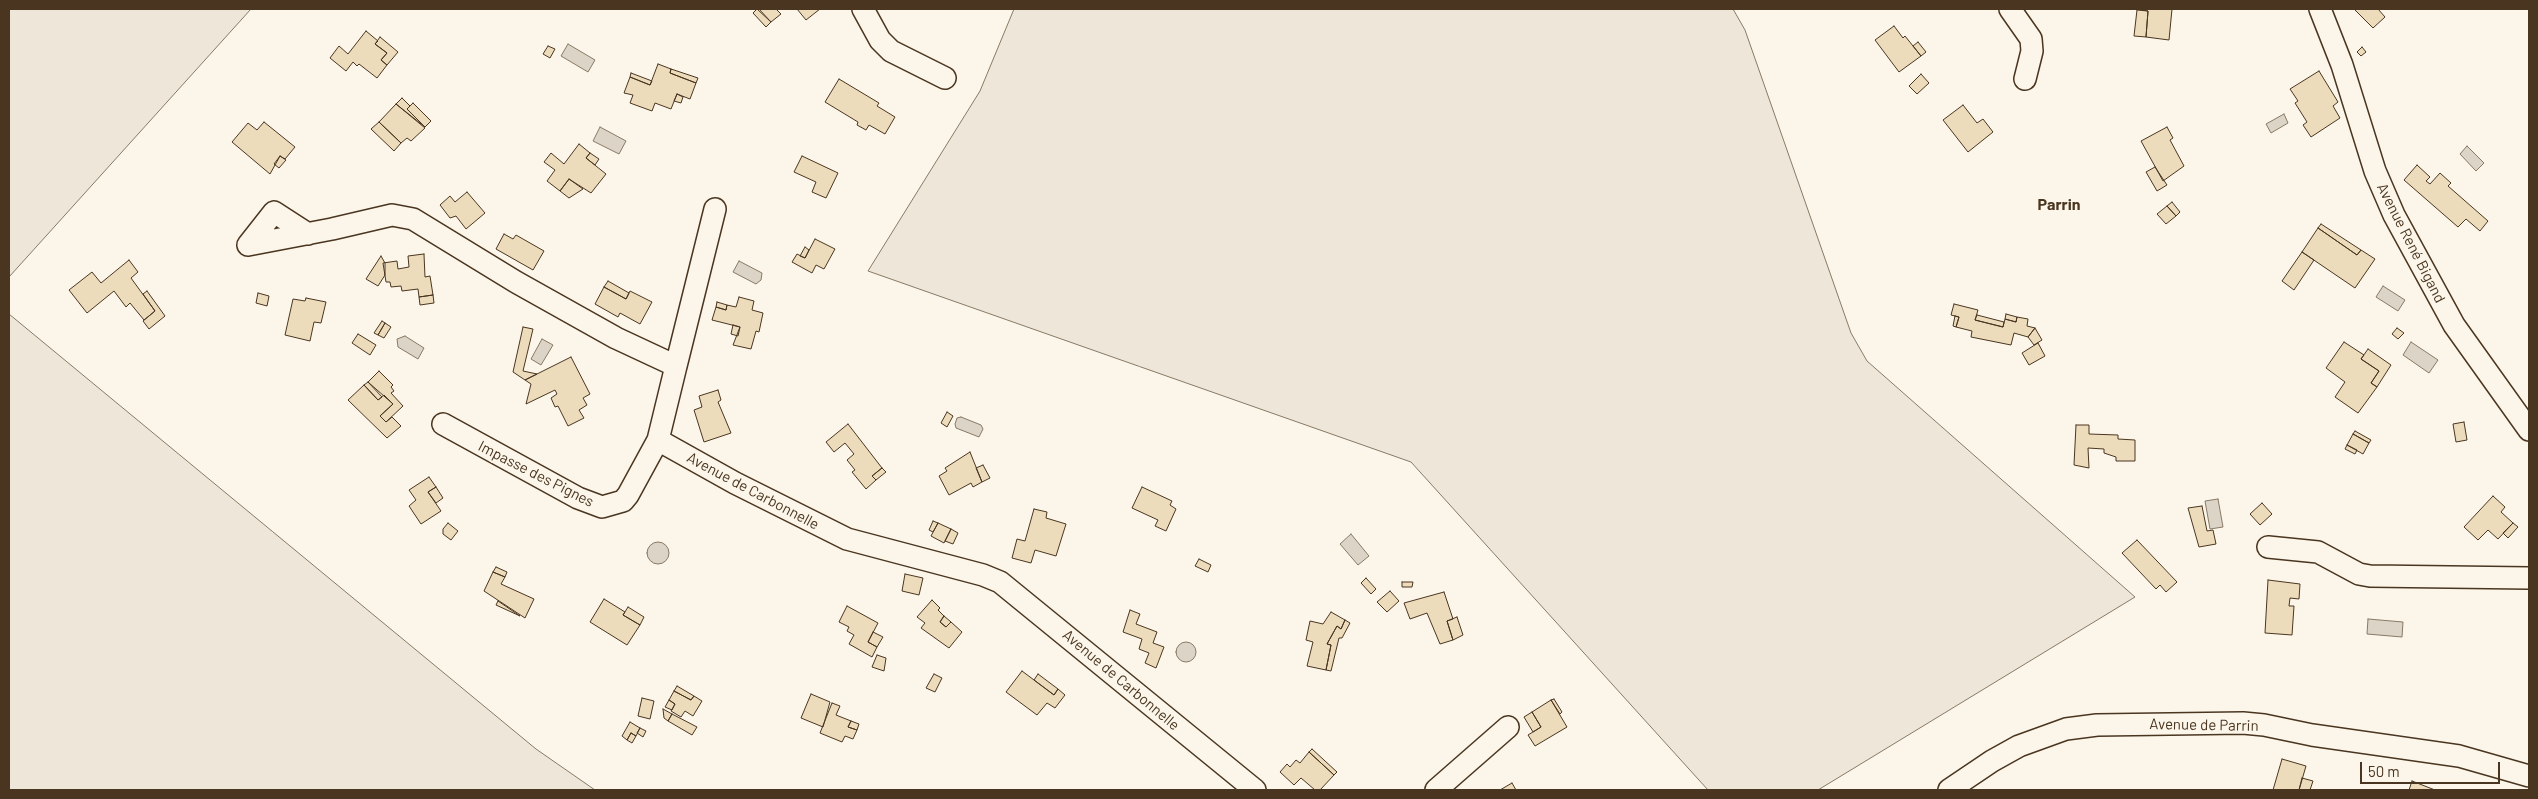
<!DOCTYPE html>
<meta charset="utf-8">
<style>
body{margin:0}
#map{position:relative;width:2538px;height:799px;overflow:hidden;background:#fbf6e9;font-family:Barlow,sans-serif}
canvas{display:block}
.frame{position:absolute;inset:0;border:10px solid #4a3520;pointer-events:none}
.scale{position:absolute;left:2360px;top:762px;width:140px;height:22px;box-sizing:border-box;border:2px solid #4a3520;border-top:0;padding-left:6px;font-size:15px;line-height:18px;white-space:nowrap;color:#4a3520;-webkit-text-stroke:4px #fbf6e9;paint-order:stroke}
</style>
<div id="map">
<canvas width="2538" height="799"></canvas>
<div class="frame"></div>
<div class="scale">50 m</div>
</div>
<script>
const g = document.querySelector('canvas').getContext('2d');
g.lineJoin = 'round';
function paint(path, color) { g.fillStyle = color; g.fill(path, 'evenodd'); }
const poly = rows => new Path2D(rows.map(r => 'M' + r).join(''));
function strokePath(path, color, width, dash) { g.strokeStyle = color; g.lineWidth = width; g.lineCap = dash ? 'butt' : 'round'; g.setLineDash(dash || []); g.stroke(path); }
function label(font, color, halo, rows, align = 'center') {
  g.font = font + ' Barlow,sans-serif'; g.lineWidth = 4; g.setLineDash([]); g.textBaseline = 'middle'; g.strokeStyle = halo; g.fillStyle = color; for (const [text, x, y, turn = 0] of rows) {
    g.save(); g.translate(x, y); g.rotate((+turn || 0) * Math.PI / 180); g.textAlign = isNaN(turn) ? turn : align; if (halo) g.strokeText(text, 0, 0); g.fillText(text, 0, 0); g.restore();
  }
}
const green = poly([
 [9,9,251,9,9,277,9,9],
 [1014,9,1733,9,1745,30,1851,333,1867,361,2135,597,1818,790,1708,790,1411,462,868,271,980,91,1014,9],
 [9,314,536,749,595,790,9,790,9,314]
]);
paint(green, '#ede6d9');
strokePath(green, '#887966', 1);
const water = poly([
 [568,44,595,60,588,72,561,56,568,44],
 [2284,114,2288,123,2271,133,2266,124,2284,114],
 [600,127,626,141,619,154,593,141,600,127],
 [2467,146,2484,163,2476,171,2460,154,2467,146],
 [739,261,762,273,761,280,756,284,733,272,739,261],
 [2383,286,2405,300,2398,311,2376,297,2383,286],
 [405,336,424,348,418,359,398,347,397,339,405,336],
 [542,339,553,345,541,365,531,359,542,339],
 [2411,342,2438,360,2429,373,2403,355,2411,342],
 [961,417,981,425,983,429,979,437,956,428,955,424,957,418,961,417],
 [2218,499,2223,527,2210,529,2205,501,2218,499],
 [1351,534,1369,556,1358,565,1340,544,1351,534],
 '647 553a11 11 0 1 1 22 0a11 11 0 1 1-22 0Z',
 [2368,619,2403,622,2402,637,2367,634,2368,619],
 '1176 652a10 10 0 1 1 20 0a10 10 0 1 1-20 0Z'
]);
paint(water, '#dcd4c6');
strokePath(water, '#887966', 1);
const building = poly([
 [757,9,771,22,766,27,753,13,757,9],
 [759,9,776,9,781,14,771,22,759,9],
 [797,9,820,9,806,20,797,9],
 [2136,9,2172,9,2169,40,2146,37,2148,11,2136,9],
 [2354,9,2378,9,2385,17,2373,28,2354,9],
 [2137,10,2148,11,2146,37,2134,36,2137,10],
 [1894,26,1903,38,1905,36,1921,56,1899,72,1875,40,1894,26],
 [366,31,378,41,375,44,387,53,381,60,387,65,377,78,359,64,357,66,353,62,346,71,330,58,339,46,348,54,366,31],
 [380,37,398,52,387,65,381,60,387,53,375,44,380,37],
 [1918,42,1926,52,1921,56,1913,46,1918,42],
 [548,46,555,49,550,58,543,54,548,46],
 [2362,47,2366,52,2361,56,2357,52,2362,47],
 [658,64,671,69,670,73,696,83,690,99,677,94,671,109,655,103,652,111,630,103,633,95,624,93,630,77,650,85,658,64],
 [671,69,698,78,696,83,670,73,671,69],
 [2319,71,2338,102,2333,106,2340,118,2311,137,2303,125,2307,122,2295,103,2298,101,2290,89,2319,71],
 [631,73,652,81,650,85,630,77,631,73],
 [1921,74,1929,83,1917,94,1909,86,1921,74],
 [839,79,879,103,877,106,895,117,885,134,869,125,866,130,857,125,858,122,825,102,839,79],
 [677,94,683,97,681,103,674,101,677,94],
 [402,98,410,106,407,109,425,127,396,104,402,98],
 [413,103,431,121,425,127,407,109,413,103],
 [396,104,425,128,411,141,407,138,401,143,379,122,396,104],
 [1963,105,1977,123,1983,119,1993,132,1968,152,1943,120,1963,105],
 [264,122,295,147,285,159,280,156,270,174,232,142,248,123,257,130,264,122],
 [379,122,401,143,394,151,371,129,379,122],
 [2167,127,2173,138,2170,140,2184,166,2163,181,2141,141,2167,127],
 [579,144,590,153,586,158,606,174,591,193,569,179,560,191,547,181,555,170,544,162,551,153,564,164,579,144],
 [590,153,599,159,595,165,586,158,590,153],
 [280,156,286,160,279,168,274,164,280,156],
 [802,156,838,173,826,198,812,192,816,182,794,172,802,156],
 [2417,165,2430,177,2426,181,2430,184,2440,173,2451,183,2448,186,2488,221,2480,231,2466,219,2458,227,2404,180,2417,165],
 [2155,167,2167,185,2157,191,2146,172,2155,167],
 [569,179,583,189,569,198,560,191,569,179],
 [467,192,485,213,466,229,456,216,450,218,440,205,450,196,455,202,467,192],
 [2172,202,2180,212,2176,216,2167,206,2172,202],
 [2167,206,2176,216,2166,224,2157,214,2167,206],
 [2321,224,2361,250,2357,255,2318,228,2321,224],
 [2318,228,2357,255,2361,250,2375,259,2355,288,2302,252,2318,228],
 [504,234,513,239,516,235,544,251,533,270,496,249,504,234],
 [815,239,835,249,824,269,816,265,812,273,792,262,797,254,805,258,815,239],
 [805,247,809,250,805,258,800,256,805,247],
 [2302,252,2314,260,2294,290,2282,281,2302,252],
 [424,254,425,277,430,276,433,295,419,297,418,289,402,291,401,286,391,287,390,282,386,282,383,263,397,261,398,269,409,267,408,256,424,254],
 [381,256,385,263,385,275,378,286,366,279,381,256],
 [129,260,138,272,131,278,155,311,144,320,130,303,126,307,114,291,87,313,69,290,92,272,101,283,129,260],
 [608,281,629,293,626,299,604,287,608,281],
 [604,287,626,299,630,291,652,302,640,324,620,313,618,317,595,304,604,287],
 [147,291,165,316,149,329,143,321,155,311,143,294,147,291],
 [258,293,269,296,267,306,256,303,258,293],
 [433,295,434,303,420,305,419,297,433,295],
 [739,297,754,301,752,310,763,313,759,332,756,331,751,349,733,345,740,327,712,320,716,307,726,310,727,305,736,307,739,297],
 [306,298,326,302,321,323,314,322,310,341,285,335,293,299,305,301,306,298],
 [717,302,727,305,726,310,716,307,717,302],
 [1954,304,1978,310,1975,320,2003,327,2005,319,2016,322,2017,317,2028,319,2027,326,2035,328,2028,337,2014,333,2011,345,1971,337,1972,331,1956,327,1959,317,1951,315,1954,304],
 [2006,314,2017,317,2016,322,2005,319,2006,314],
 [1977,315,2004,322,2003,327,1975,320,1977,315],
 [1955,316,1959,317,1956,327,1953,326,1955,316],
 [382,321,385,323,378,335,374,333,382,321],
 [385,323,391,327,384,338,378,335,385,323],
 [733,325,740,327,738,336,731,334,733,325],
 [523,327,533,329,523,371,537,374,525,380,513,372,523,327],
 [2035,328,2042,340,2034,345,2028,337,2035,328],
 [2397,328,2404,333,2398,339,2392,334,2397,328],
 [358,334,376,345,370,355,352,343,358,334],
 [2344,342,2364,355,2361,359,2379,371,2371,383,2377,387,2358,413,2335,397,2345,382,2326,368,2344,342],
 [2038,343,2045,356,2029,365,2022,353,2038,343],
 [2368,349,2391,365,2377,387,2371,383,2379,371,2361,359,2368,349],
 [571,357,590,394,583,398,587,405,579,410,584,418,568,426,558,406,555,407,551,398,557,394,555,390,526,404,531,384,525,380,571,357],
 [379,371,393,385,391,387,394,391,391,393,403,406,386,422,380,416,393,404,368,382,379,371],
 [368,382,382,397,378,400,364,385,368,382],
 [364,385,378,400,384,395,393,404,380,416,386,422,392,417,401,426,387,438,348,400,364,385],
 [718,390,721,400,718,402,731,433,704,442,694,410,702,407,699,396,718,390],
 [947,412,953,416,947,427,941,423,947,412],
 [2464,422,2467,440,2456,442,2453,424,2464,422],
 [848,424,882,468,872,476,876,480,866,489,852,472,855,470,847,460,854,454,845,443,834,452,826,442,848,424],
 [2076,425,2089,425,2089,434,2118,435,2118,439,2135,440,2135,461,2116,461,2116,457,2104,453,2104,449,2088,448,2089,468,2074,465,2076,425],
 [2355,431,2371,440,2369,443,2353,434,2355,431],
 [2353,434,2369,443,2363,454,2347,445,2353,434],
 [2347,445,2357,450,2355,454,2345,449,2347,445],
 [970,452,982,482,973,487,971,483,949,495,939,476,947,471,945,468,970,452],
 [983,465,990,478,982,482,976,468,983,465],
 [882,468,886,472,876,480,872,476,882,468],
 [429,477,436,487,428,492,441,511,421,524,409,506,416,500,409,490,429,477],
 [436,487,443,498,436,503,428,492,436,487],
 [1142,487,1172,501,1170,505,1176,509,1166,531,1155,526,1158,520,1132,508,1142,487],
 [2493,496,2505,507,2501,512,2513,523,2498,539,2488,530,2478,540,2464,527,2493,496],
 [2262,503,2272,514,2260,525,2250,514,2262,503],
 [2202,506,2207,531,2213,530,2216,544,2199,547,2188,508,2202,506],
 [1034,509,1047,512,1046,518,1066,524,1056,556,1035,550,1031,563,1012,558,1017,539,1025,541,1034,509],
 [933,521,938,523,933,532,929,530,933,521],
 [448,523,458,531,451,540,443,534,443,529,448,523],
 [938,523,951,529,944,543,931,536,938,523],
 [2513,523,2518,527,2508,538,2503,533,2513,523],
 [951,529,958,533,953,544,945,541,951,529],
 [2137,540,2177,582,2166,592,2160,585,2156,589,2122,553,2137,540],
 [1199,559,1211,565,1208,572,1195,566,1199,559],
 [496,567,507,572,505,577,493,572,496,567],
 [493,572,505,577,501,584,534,599,525,618,484,591,493,572],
 [905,574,923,578,919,595,902,591,905,574],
 [1366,578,1376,589,1371,594,1361,583,1366,578],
 [2268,580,2300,584,2299,599,2290,598,2289,606,2294,606,2292,635,2265,633,2268,580],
 [1402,582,1413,582,1412,587,1402,587,1402,582],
 [1390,591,1399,601,1387,612,1377,602,1390,591],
 [1444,592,1453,619,1447,621,1453,640,1440,644,1427,613,1410,619,1404,603,1444,592],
 [604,599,625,612,623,615,640,625,627,645,590,622,604,599],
 [932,600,940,608,938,610,944,616,940,622,946,627,951,622,962,632,949,648,921,628,925,623,917,617,932,600],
 [498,601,520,616,496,605,498,601],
 [847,606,878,623,868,642,877,647,872,657,849,644,854,635,847,631,849,627,839,622,847,606],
 [628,607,644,617,640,625,623,615,628,607],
 [1130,610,1140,614,1136,624,1157,632,1153,643,1164,647,1156,668,1145,663,1149,653,1139,649,1142,639,1123,632,1130,610],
 [1331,612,1345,620,1341,629,1337,626,1327,644,1331,645,1326,670,1307,666,1313,642,1306,640,1310,621,1323,624,1331,612],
 [944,616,951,622,946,627,940,622,944,616],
 [1457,617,1463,635,1453,640,1447,621,1457,617],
 [1345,620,1350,623,1342,638,1339,638,1331,671,1326,670,1331,645,1327,644,1337,626,1341,629,1345,620],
 [873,632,883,637,877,647,868,642,873,632],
 [877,655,886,658,884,671,872,667,877,655],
 [1022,671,1054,695,1058,689,1065,695,1055,708,1047,703,1037,715,1006,692,1022,671],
 [934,674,942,678,935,692,926,688,934,674],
 [1038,674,1058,689,1054,695,1034,680,1038,674],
 [677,686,694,696,691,700,674,691,677,686],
 [674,691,691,700,694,696,702,701,693,716,685,711,681,717,671,711,675,704,669,700,674,691],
 [811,694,830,702,823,727,801,718,811,694],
 [642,698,654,701,650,719,638,716,642,698],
 [1554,699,1562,712,1560,714,1551,700,1554,699],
 [669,700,675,704,672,710,665,707,669,700],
 [1551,700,1567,727,1535,746,1528,735,1541,727,1532,712,1551,700],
 [832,703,840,706,836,715,851,721,848,727,857,730,853,739,845,736,842,742,820,733,832,703],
 [663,709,672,714,668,721,664,718,663,709],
 [1532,712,1541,727,1533,732,1524,717,1532,712],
 [672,714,697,727,692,735,668,721,672,714],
 [851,721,859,724,857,730,848,727,851,721],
 [630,722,640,728,636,736,631,733,627,740,622,736,630,722],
 [640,728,646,731,643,737,637,733,640,728],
 [631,733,636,736,632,743,627,740,631,733],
 [1312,749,1337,772,1334,775,1309,752,1312,749],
 [1309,752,1334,775,1320,790,1315,790,1301,778,1294,785,1280,772,1287,764,1290,767,1296,760,1300,763,1309,752],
 [2282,759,2306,766,2299,790,2273,790,2282,759],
 [2302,778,2313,781,2310,790,2299,790,2302,778],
 [2412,781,2435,790,2409,790,2412,781],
 [1512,783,1516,790,1500,790,1512,783]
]);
paint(building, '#ecdcbc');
strokePath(building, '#4a3520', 1);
const minor = poly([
 [863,9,880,40,891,51,945,78],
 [2010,9,2031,39,2032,51,2025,79],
 [2320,9,2342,65,2375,171,2394,215,2454,325,2529,430],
 [308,234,274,212,248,245,332,229,392,215,413,219,516,282,616,338,676,366,658,440,735,483,847,539,983,575,1000,582,1255,790],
 [676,366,715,209],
 [443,424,578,498,602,507,623,501,628,495,658,440],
 [2268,547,2318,552,2359,574,2370,576,2529,578],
 [1436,790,1508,727],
 [1949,790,1992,761,2019,746,2066,729,2097,725,2243,723,2264,725,2312,735,2459,756,2529,776]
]);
strokePath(minor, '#4a3520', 24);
strokePath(minor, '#fbf6e9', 21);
label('15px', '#4a3520', '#fbf6e9', [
 ["Avenue René Bigand",2411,243,63],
 ["Impasse des Pignes",536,474,27],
 ["Avenue de Carbonnelle",753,491,28],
 ["Avenue de Carbonnelle",1121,680,40],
 ["Avenue de Parrin",2204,725,1]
]);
label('bold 16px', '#4a3520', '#fbf6e9', [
 ["Parrin",2059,205]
]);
</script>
